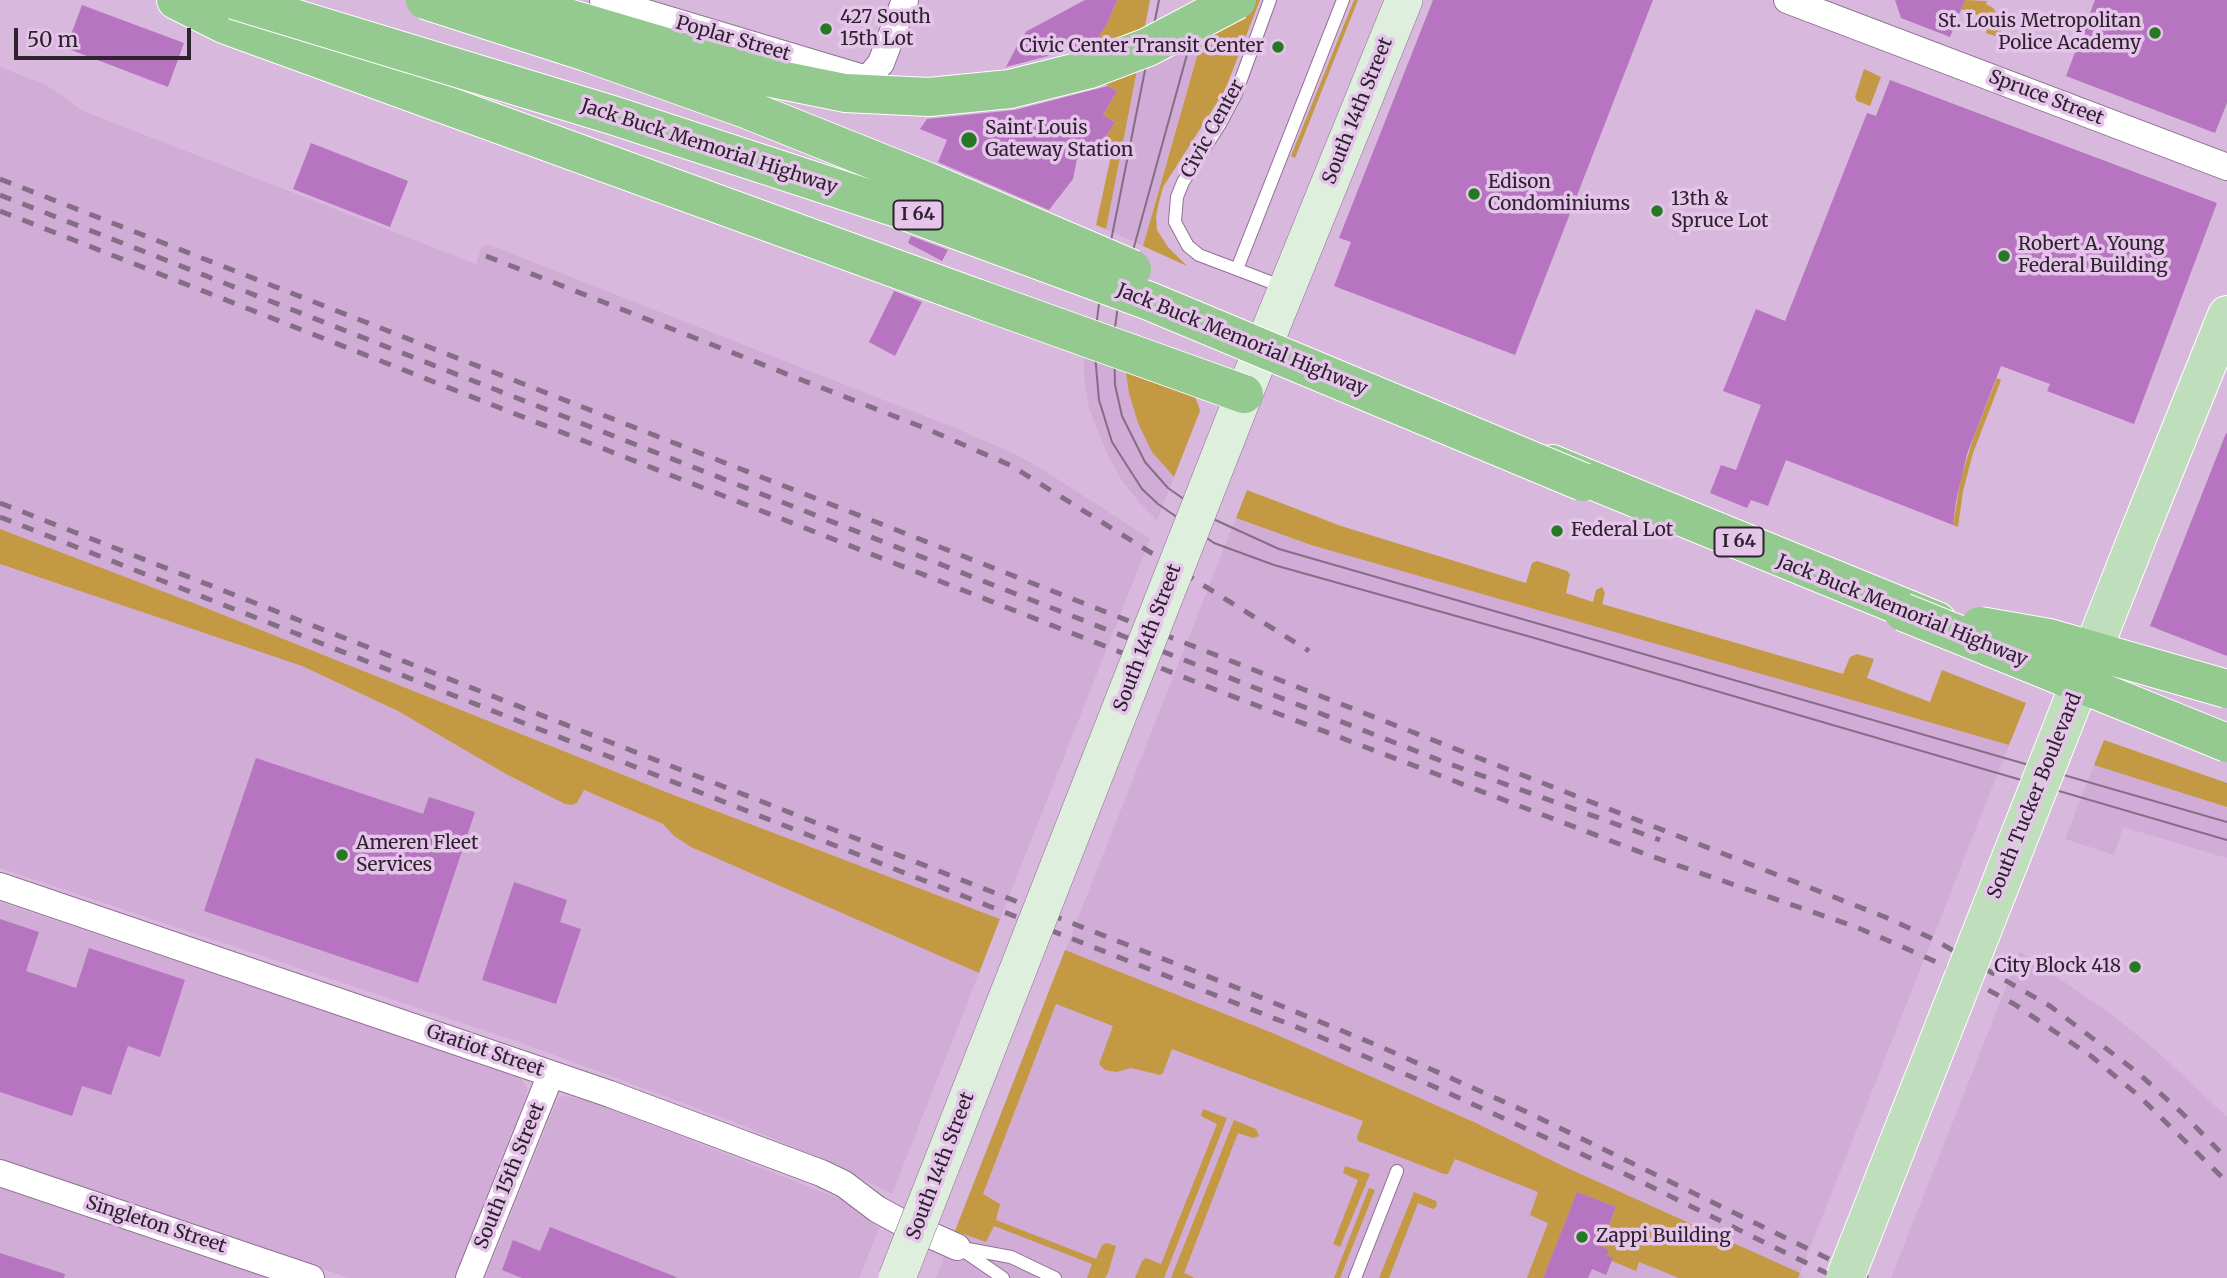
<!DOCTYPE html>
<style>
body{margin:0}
#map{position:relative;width:2227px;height:1278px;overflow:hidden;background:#d8b8dc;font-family:Merriweather,serif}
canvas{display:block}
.scale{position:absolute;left:14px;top:28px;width:177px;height:32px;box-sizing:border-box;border:4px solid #2e222f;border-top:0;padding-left:9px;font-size:21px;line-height:24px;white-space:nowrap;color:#2e222f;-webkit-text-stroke:5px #e5c5e9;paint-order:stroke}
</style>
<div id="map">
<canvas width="2227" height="1278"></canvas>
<div class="scale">50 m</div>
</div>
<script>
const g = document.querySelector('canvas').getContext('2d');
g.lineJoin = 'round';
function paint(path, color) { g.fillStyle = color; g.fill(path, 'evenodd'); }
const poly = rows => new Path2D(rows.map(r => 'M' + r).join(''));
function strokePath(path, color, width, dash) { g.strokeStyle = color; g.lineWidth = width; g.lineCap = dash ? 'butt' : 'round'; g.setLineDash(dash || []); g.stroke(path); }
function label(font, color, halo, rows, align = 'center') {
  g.font = font + ' Merriweather,serif'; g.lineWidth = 7; g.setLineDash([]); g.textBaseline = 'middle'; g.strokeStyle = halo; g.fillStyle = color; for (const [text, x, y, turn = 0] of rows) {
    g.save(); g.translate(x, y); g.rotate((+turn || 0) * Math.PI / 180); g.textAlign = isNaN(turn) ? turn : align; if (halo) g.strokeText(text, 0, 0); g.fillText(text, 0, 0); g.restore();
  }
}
paint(poly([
 [1205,27,1160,184,1143,246,1106,229,1139,60],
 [0,67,46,85,83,111,476,264,481,248,487,244,955,428,1017,455,1042,469,1150,539,1000,919,666,792,196,604,0,529],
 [1084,352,1125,367,1152,452,1174,477,1157,520,1138,501,1121,479,1107,453,1089,408,1084,377],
 [1236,518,1311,545,2009,745,1800,1273,1804,1278,936,1278],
 [0,564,302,666,398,711,506,774,565,804,571,805,577,803,583,790,663,824,674,836,691,847,979,973,892,1194,826,1161,739,1124,522,1043,0,868],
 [2094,765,2227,807,2227,858,2123,827,2114,855,2065,839],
 [0,902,520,1077,527,1088,526,1097,454,1278,349,1278,0,1160],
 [2020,952,2114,1016,2160,1054,2227,1117,2227,1278,1891,1278],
 [568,1096,590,1101,850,1203,879,1228,859,1278,485,1278,556,1103,560,1097],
 [0,1187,273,1278,0,1278]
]), '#d1acd6');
paint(poly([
 [1117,0,1150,0,1144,32,1087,54,1108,22],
 [1213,0,1260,0,1225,90,1163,187,1159,202,1156,217,1157,230,1168,247,1187,266,1143,246],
 [1354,0,1358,0,1295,158,1291,156],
 [1965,0,1987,1,1986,4,1993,8,2002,21,2000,38,1986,33,1988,25,1981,17,1961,9],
 [1139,60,1106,229,1096,225,1114,142,1104,140,1115,122,1103,115,1117,91,1095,78],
 [1864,69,1881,77,1870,106,1857,101,1855,97],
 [1125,367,1194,395,1198,404,1200,411,1174,477,1152,452,1138,423,1129,393],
 [1997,378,2001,380,1973,453,1963,491,1958,527,1953,525,1961,478,1974,436],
 [1247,490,1341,526,1526,583,1532,563,1537,561,1567,571,1570,574,1566,593,1593,602,1596,590,1602,587,1605,593,1602,604,1843,674,1850,657,1857,654,1874,659,1867,678,1930,702,1942,670,2026,703,2009,745,1311,545,1236,518],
 [0,529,196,604,666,792,1000,919,979,973,691,847,674,836,663,824,584,790,577,803,571,805,565,804,506,774,398,711,302,666,0,564],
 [2104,740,2227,783,2227,807,2094,765],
 [1065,950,1275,1034,1476,1123,1565,1167,1800,1273,1798,1278,1679,1278,1639,1262,1636,1271,1612,1261,1612,1258,1607,1255,1609,1250,1601,1246,1616,1207,1577,1192,1543,1278,1527,1278,1548,1223,1530,1215,1538,1192,1455,1159,1448,1174,1444,1174,1358,1141,1357,1137,1363,1121,1172,1049,1163,1073,1160,1075,1131,1068,1116,1072,1105,1070,1099,1064,1113,1026,1056,1004,983,1194,1000,1204,996,1220,1096,1259,1102,1245,1107,1243,1116,1246,1108,1273,1105,1278,1087,1278,1092,1264,994,1226,986,1242,955,1231],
 [1203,1109,1227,1118,1164,1278,1135,1278,1142,1261,1146,1258,1161,1264,1217,1124,1201,1116],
 [1234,1120,1256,1129,1259,1136,1253,1138,1238,1133,1184,1273,1195,1278,1171,1278],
 [1345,1166,1370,1174,1340,1247,1333,1244,1358,1180,1345,1174,1343,1172],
 [1369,1188,1375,1190,1340,1278,1334,1278],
 [1414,1192,1436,1201,1437,1206,1433,1209,1418,1203,1389,1278,1379,1278]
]), '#c39944');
paint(poly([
 [1085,0,1117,0,1108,22,1094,44,1006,67,1020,40,1027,31],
 [1433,0,1653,0,1515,355,1334,286,1351,242,1339,238],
 [1895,0,1965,0,1950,37,1901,18],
 [2095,0,2227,0,2227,103,2215,133,2066,76],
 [82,5,184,43,168,87,66,48],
 [1890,80,2217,203,2134,424,2047,391,2050,384,2001,366,1967,454,1956,501,1953,525,1786,460,1768,506,1751,500,1747,508,1710,493,1721,465,1736,470,1761,405,1723,391,1756,309,1785,321,1867,113,1876,116],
 [1108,86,1117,91,1103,115,1115,122,1097,151,1077,159,1073,179,1049,210,938,162,947,140,920,129,927,119,1015,110],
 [311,143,408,181,390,227,293,189],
 [911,236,948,250,942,261,908,243],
 [894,291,922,302,895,356,869,342],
 [2226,433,2227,434,2227,656,2150,626],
 [256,758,423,814,429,797,475,812,418,983,204,911],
 [514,882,567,900,560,922,581,929,556,1004,482,980],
 [0,919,39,932,26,971,76,988,89,948,185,980,160,1057,128,1046,111,1095,82,1086,72,1116,0,1092],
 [1577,1192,1616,1207,1601,1246,1609,1250,1607,1255,1613,1258,1606,1275,1592,1269,1588,1278,1543,1278],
 [550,1227,676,1277,676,1278,522,1278,502,1270,513,1240,540,1251],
 [0,1253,65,1274,64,1278,0,1278]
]), '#b774c0');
const service = poly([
 [1270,0,1235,96,1220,124,1183,182,1177,197,1175,222,1188,246,1199,255,1286,288],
 [1237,269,1343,0],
 [957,1247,1011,1257,1055,1278],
 [961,1249,1003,1278],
 [1355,1278,1397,1171]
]);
const minor = poly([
 [603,0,863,78,871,75,881,63,905,0],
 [1787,0,2227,167],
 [0,886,610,1094,821,1173,844,1184,877,1209,899,1221,957,1247],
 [0,1173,311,1278],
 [469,1278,551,1074]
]);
const secondary = poly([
 [1244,394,1404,0]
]);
const primary = poly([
 [2141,528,2227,315]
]);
const motorway = poly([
 [176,0,226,25,979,299],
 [1552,464,1937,621]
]);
strokePath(service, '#8e7192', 14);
strokePath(minor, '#8e7192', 28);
strokePath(secondary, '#8e7192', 38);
strokePath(primary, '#fff', 40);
strokePath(motorway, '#fff', 40);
strokePath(service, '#fff', 12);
strokePath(minor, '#fff', 26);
strokePath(secondary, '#dfefdd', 37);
strokePath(primary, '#bfdfbc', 38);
strokePath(motorway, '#94c98f', 38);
strokePath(poly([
 [1159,0,1100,296,1094,343,1099,400,1112,442,1142,489,1158,504,1214,543,1274,565,1531,637,2227,840],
 [1202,0,1118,305,1114,335,1115,385,1122,416,1145,462,1168,488,1211,518,1279,549,2227,822]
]), '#846e86', 2);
strokePath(poly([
 [0,179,1885,917,1933,939,2050,1006,2137,1072,2182,1113,2227,1159],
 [0,195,1444,762,1660,840],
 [0,211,1224,693,1648,855,1856,927,1896,944,1943,965,2014,1004,2091,1056,2139,1096,2227,1182],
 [486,256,927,429,1010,465,1309,651],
 [0,503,1240,989,1379,1046,1529,1113,1868,1278],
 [0,517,1309,1032,1444,1091,1621,1172,1837,1278]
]), '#846e86', 5, [12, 12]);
const secondaryBridge = poly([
 [897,1278,1244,394]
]);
const primaryBridge = poly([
 [1845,1278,2141,528]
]);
const motorwayBridge = poly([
 [234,0,612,115,897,208,1149,301,1583,482],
 [425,0,586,52,746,109,926,181,1132,269],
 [507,0,771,78,845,93,929,97,1010,89,1090,69,1148,47,1237,0],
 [979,299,1244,394],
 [1903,612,2227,743],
 [1980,626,2049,638,2227,689]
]);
strokePath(secondaryBridge, '#8e7192', 38, []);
strokePath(primaryBridge, '#fff', 40, []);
strokePath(motorwayBridge, '#fff', 40, []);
strokePath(secondaryBridge, '#dfefdd', 37);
strokePath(primaryBridge, '#bfdfbc', 38);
strokePath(motorwayBridge, '#94c98f', 38);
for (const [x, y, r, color] of [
 [826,29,7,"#267924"],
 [2155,33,7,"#267924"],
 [1278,47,7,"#267924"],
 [969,140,9,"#267924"],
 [1474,194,7,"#267924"],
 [1657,211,7,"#267924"],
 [2004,256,7,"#267924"],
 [1557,531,7,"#267924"],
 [342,855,7,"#267924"],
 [2135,967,7,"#267924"],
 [1582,1237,7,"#267924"]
]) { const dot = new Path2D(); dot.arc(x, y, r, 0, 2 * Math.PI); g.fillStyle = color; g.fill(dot); strokePath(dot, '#e5c5e9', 2.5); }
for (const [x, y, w] of [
 [918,215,49],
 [1739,542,49]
]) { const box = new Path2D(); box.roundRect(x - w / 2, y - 14.5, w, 29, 5); g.fillStyle = '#e5c5e9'; g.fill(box); strokePath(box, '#2e222f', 2); }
label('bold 18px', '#2e222f', null, [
 ["I 64",918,215],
 ["I 64",1739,542]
]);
label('19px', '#2e222f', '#e5c5e9', [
 ["427 South",840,18],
 ["15th Lot",840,40],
 ["St. Louis Metropolitan",2141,22,"right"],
 ["Police Academy",2141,44,"right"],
 ["Civic Center Transit Center",1264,47,"right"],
 ["Saint Louis",985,129],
 ["Gateway Station",985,151],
 ["Edison",1488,183],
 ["Condominiums",1488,205],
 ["13th &",1671,200],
 ["Spruce Lot",1671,222],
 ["Robert A. Young",2018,245],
 ["Federal Building",2018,267],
 ["Federal Lot",1571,531],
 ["Ameren Fleet",356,844],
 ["Services",356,866],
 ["City Block 418",2121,967,"right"],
 ["Zappi Building",1596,1237]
], 'left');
label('19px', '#2e222f', '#e5c5e9', [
 ["Poplar Street",733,39,16],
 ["Spruce Street",2046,98,21],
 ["South 14th Street",1358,111,-68],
 ["Civic Center",1213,129,-61],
 ["Jack Buck Memorial Highway",709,147,18],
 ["Jack Buck Memorial Highway",1242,340,22],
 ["Jack Buck Memorial Highway",1902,611,22],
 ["South 14th Street",1148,638,-69],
 ["South Tucker Boulevard",2035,796,-68],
 ["Gratiot Street",485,1051,19],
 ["South 14th Street",941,1166,-69],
 ["South 15th Street",510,1176,-68],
 ["Singleton Street",156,1225,18]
]);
</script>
